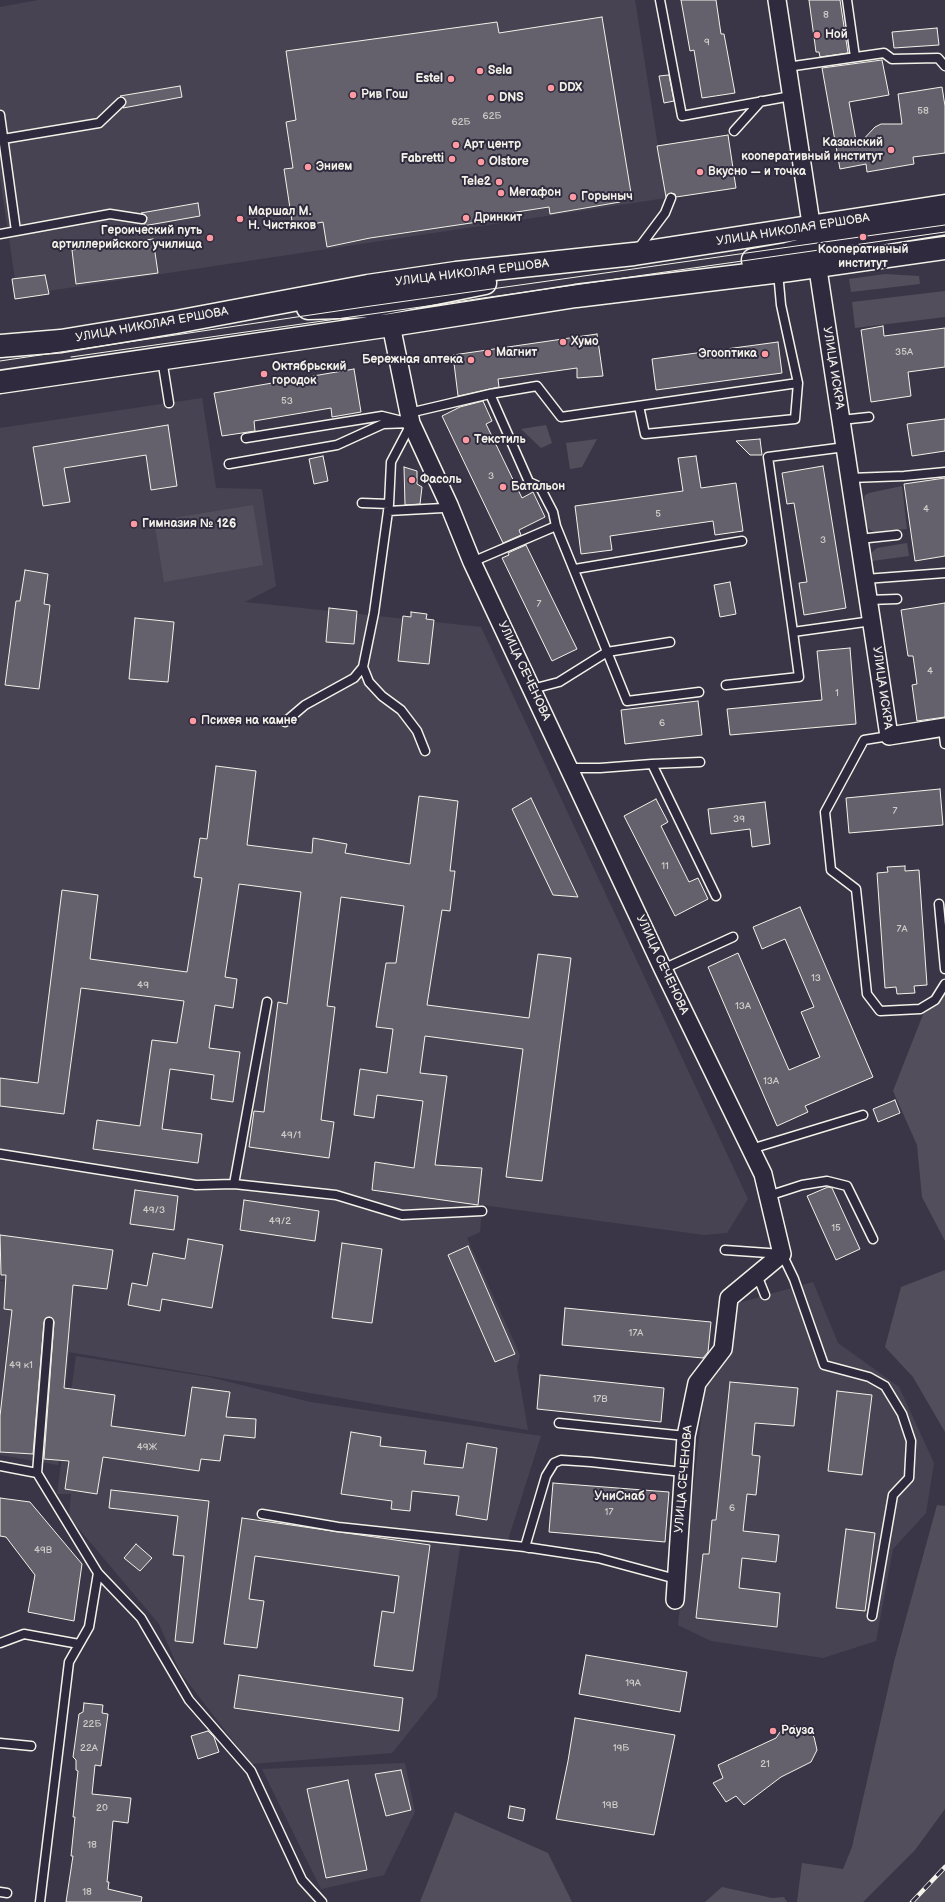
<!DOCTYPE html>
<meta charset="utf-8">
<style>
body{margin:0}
canvas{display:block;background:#3b3647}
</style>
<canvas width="945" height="1902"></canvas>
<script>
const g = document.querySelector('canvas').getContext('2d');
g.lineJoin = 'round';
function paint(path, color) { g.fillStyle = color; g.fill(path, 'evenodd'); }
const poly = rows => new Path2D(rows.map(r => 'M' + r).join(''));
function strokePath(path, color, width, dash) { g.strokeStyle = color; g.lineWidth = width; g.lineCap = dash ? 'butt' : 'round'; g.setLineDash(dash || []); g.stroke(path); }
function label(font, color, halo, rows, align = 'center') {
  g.font = font + ' "Balsamiq Sans",sans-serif'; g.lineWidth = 4; g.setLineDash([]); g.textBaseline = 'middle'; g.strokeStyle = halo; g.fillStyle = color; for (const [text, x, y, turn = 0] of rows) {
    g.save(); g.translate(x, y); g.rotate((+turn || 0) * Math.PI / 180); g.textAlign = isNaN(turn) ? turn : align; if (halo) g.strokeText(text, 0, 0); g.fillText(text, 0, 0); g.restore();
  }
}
paint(poly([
 [38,0,635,0,666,198,48,291,45,275,15,279,0,178,0,7],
 [202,398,216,488,262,489,276,586,245,602,481,627,748,1199,727,1233,704,1235,482,1205,480,1232,467,1238,520,1355,517,1367,528,1430,69,1352,58,1465,0,1455,0,1281,74,1289,0,1280,0,428],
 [813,1282,838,1343,899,1387,934,1463,926,1513,893,1549,876,1641,823,1658,711,1641,678,1625,705,1385,728,1359,735,1304],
 [76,1356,209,1377,310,1402,541,1436,506,1546,461,1541,437,1697,392,1753,251,1764,180,1672,159,1624,69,1517,71,1494,57,1494],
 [405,1763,415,1812,384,1875,321,1889,262,1769]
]), '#484352');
paint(poly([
 [885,274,919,276,920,284,851,292,849,279],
 [945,291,945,317,855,328,852,302],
 [546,425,552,443,541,448,521,429],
 [597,439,582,467,570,469,566,443],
 [902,486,907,529,874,532,869,529,866,525,864,499,865,495,869,493],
 [253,505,263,565,164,582,154,521],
 [907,543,909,556,872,561,872,552,877,548],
 [945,995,945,1241,922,1197,917,1145,893,1091,924,1012],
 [945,1270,945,1432,913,1377,885,1347,901,1287],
 [937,1505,945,1506,945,1809,915,1850,863,1902,797,1902,802,1863,843,1869,852,1847,895,1658],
 [455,1812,548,1853,572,1902,420,1902],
 [945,1867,945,1902,912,1902],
 [722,1887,772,1898,784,1897,787,1902,705,1902]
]), '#534e5c');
const building = poly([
 [681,0,716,0,721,34,724,34,735,93,702,98,694,50,690,51,681,0],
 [809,0,840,0,848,53,820,57,819,52,816,52,809,0],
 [602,17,631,193,619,196,620,202,550,214,549,207,497,215,498,219,370,238,327,247,323,222,293,228,284,169,293,168,286,122,296,120,286,51,497,22,499,33,602,17],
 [937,28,939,45,894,48,892,32,937,28],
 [882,60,889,95,849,102,857,146,875,127,881,124,902,124,898,94,942,87,945,106,945,153,913,157,914,164,867,172,866,164,840,169,822,68,882,60],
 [669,75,674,101,664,103,659,76,669,75],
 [180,86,182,97,123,108,126,101,120,96,180,86],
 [728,135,736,188,676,197,675,194,671,193,666,197,657,146,728,135],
 [198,203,200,216,143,226,146,222,147,217,141,213,198,203],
 [153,239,158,273,76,284,72,250,153,239],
 [45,275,49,294,15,299,12,279,45,275],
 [883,326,884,336,945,328,945,367,908,372,911,396,871,402,861,330,883,326],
 [597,334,603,376,577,378,577,368,498,379,499,387,458,396,453,355,597,334],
 [778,342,782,373,656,390,652,359,778,342],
 [354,369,361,412,332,417,331,408,254,421,255,431,222,436,214,393,354,369],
 [483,401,492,421,486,424,522,498,533,492,545,517,519,530,521,535,503,543,442,416,460,407,483,401],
 [945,419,945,451,912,456,907,424,945,419],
 [168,425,177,486,151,490,146,455,64,468,70,502,43,506,33,447,168,425],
 [760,439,762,455,750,455,736,441,760,439],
 [323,456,328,481,314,484,309,459,323,456],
 [696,456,701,488,736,483,743,531,715,535,713,521,610,536,612,550,581,554,575,506,683,491,678,458,696,456],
 [823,466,846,608,804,615,799,583,807,582,794,503,787,504,782,473,823,466],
 [404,467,417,471,417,484,422,487,420,504,405,505,404,467],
 [945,478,945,556,915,561,904,484,945,478],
 [526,545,577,649,552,661,502,558,509,555,508,553,526,545],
 [25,570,48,574,44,604,50,605,39,689,5,685,16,601,20,601,25,570],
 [730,582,736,614,720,617,714,585,730,582],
 [945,603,945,717,917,721,912,685,917,684,913,656,908,656,901,610,945,603],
 [329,608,357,611,354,644,326,642,329,608],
 [411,612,427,614,426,619,434,620,429,664,398,661,403,616,411,617,411,612],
 [135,618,174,622,168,682,129,679,135,618],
 [850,648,856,724,730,735,727,709,822,700,817,651,850,648],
 [698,701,702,735,625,744,621,710,698,701],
 [216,766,256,771,247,845,312,853,313,838,347,844,345,853,410,864,419,796,458,801,450,871,455,871,450,911,442,910,427,1005,529,1018,538,954,571,958,542,1181,506,1177,523,1049,425,1036,420,1073,447,1076,435,1165,482,1168,478,1205,372,1190,375,1162,414,1168,423,1101,377,1095,374,1118,354,1115,360,1069,387,1073,393,1029,376,1027,386,963,396,963,404,906,341,897,327,1006,335,1007,321,1120,334,1122,329,1158,249,1147,254,1111,264,1112,278,1002,287,1004,301,892,239,884,225,977,237,979,233,1008,215,1005,209,1048,240,1052,233,1102,211,1099,214,1075,170,1069,162,1129,202,1134,198,1163,93,1149,97,1120,140,1126,152,1040,177,1043,184,1001,81,988,64,1114,0,1106,0,1078,38,1083,62,890,98,895,90,959,187,972,202,878,194,877,200,838,207,839,216,766],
 [940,789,943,825,849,833,846,798,940,789],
 [531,798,578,897,553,895,512,809,531,798],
 [656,799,668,822,661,826,689,882,698,878,708,899,675,916,624,816,656,799],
 [765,802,770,844,752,847,750,829,711,834,708,809,765,802],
 [905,866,905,871,919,870,927,985,914,986,915,993,897,994,896,987,885,988,877,873,888,872,887,867,905,866],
 [800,907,873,1077,805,1106,808,1112,777,1126,708,967,738,953,789,1070,820,1057,801,1012,814,1007,785,939,762,949,753,927,800,907],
 [895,1100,900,1113,878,1122,873,1109,895,1100],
 [828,1187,832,1188,860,1249,836,1260,807,1196,828,1187],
 [135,1190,178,1196,174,1230,130,1224,135,1190],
 [244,1200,319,1211,315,1241,240,1230,244,1200],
 [0,1235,113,1250,107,1289,73,1285,64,1388,115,1395,111,1426,185,1436,192,1387,230,1392,226,1417,256,1419,255,1438,224,1435,220,1461,201,1459,199,1471,103,1457,97,1494,65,1489,69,1461,44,1459,54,1322,52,1318,49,1317,44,1322,33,1454,0,1452,0,1416,12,1310,4,1309,6,1275,1,1275,0,1235],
 [188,1239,223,1245,212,1308,162,1299,160,1311,128,1305,132,1283,147,1286,153,1253,185,1259,188,1239],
 [342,1243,382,1249,372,1323,332,1318,342,1243],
 [468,1246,515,1354,495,1362,448,1255,468,1246],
 [565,1308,711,1322,708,1352,703,1358,562,1345,565,1308],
 [540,1375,664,1388,661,1422,537,1409,540,1375],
 [730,1382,798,1388,794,1426,755,1423,752,1455,760,1456,756,1495,747,1494,743,1531,779,1535,776,1562,742,1558,739,1588,780,1593,777,1627,696,1618,703,1554,709,1554,712,1520,716,1520,730,1382],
 [837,1391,872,1395,862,1475,828,1471,837,1391],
 [351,1432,381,1437,380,1446,426,1451,424,1464,463,1468,467,1443,497,1448,487,1520,456,1515,459,1496,412,1491,410,1511,391,1509,392,1501,341,1494,351,1432],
 [553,1483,669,1492,665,1542,549,1532,553,1483],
 [111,1490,209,1501,193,1643,175,1641,184,1556,173,1555,178,1516,109,1508,111,1490],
 [0,1498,30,1502,82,1564,74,1621,28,1612,35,1575,6,1537,0,1536,0,1498],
 [242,1518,430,1545,413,1671,374,1666,382,1611,394,1613,399,1576,255,1556,249,1599,264,1601,257,1648,224,1644,242,1518],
 [846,1529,875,1533,865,1611,836,1608,846,1529],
 [136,1544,152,1558,140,1571,124,1558,136,1544],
 [586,1655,687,1672,680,1712,579,1694,586,1655],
 [239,1675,403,1698,399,1731,234,1708,239,1675],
 [84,1703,103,1705,102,1713,108,1714,101,1766,95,1765,92,1794,131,1798,128,1823,113,1821,107,1882,109,1882,108,1889,142,1897,141,1902,66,1902,73,1856,71,1856,75,1817,73,1817,78,1771,76,1770,76,1760,73,1757,79,1714,83,1712,84,1703],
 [575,1718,675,1735,654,1835,556,1819,568,1761,575,1718],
 [794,1726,802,1727,809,1731,814,1737,817,1750,811,1762,781,1777,744,1805,736,1796,726,1802,713,1783,723,1778,718,1765,776,1738,780,1732,787,1727,794,1726],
 [208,1731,214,1737,219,1752,198,1759,191,1736,208,1731],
 [401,1770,411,1810,386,1816,375,1774,401,1770],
 [348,1780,367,1870,326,1878,307,1789,348,1780],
 [510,1806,525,1809,523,1821,508,1818,510,1806]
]);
paint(building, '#65616c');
strokePath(building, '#f4f1e8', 1);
const service = poly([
 [660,0,682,116,791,96],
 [847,0,855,57],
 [787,67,884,53,892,59,938,58,945,66],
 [0,115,16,231],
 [734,131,761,101],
 [3,139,99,123,121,102],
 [0,234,110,214,142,219],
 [638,249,665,213,671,198],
 [162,359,169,403],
 [639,406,645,434,795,419,798,383,781,305,778,272],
 [409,413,490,394,537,386,561,417,798,383],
 [841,420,869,417],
 [246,438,382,416,402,421],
 [845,447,768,457,793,632,872,621],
 [229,464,337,445,383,424,411,423],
 [850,478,904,476,945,472],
 [362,503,389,504],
 [388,511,443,508,449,505],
 [556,526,627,701,699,692],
 [859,539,897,535],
 [472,562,556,526,553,512,540,487,529,482,490,394],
 [575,569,742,541],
 [865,579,945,573],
 [868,600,897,599],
 [363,667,369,682,382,696,401,710,417,731,425,751],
 [726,685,799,677,793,632],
 [532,689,559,682,607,652,670,642],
 [285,722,305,705,354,678,363,667,374,613,389,504,391,462,411,424],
 [943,728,945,744],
 [889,736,864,740,825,812,831,870,856,889,867,994,880,1011,920,1009,935,1000,945,984],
 [652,764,700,762],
 [570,768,600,768,652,764,716,896],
 [939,904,945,969],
 [663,969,733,937],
 [751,1149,863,1115],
 [0,1154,196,1185,234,1184,336,1195,402,1215,482,1211],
 [234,1184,267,1002],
 [768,1196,802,1185,827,1181,847,1186,873,1239],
 [725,1250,782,1254,794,1279,824,1365,869,1377,885,1386,902,1414,911,1441,909,1478,893,1495,872,1616],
 [757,1275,765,1295],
 [559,1423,686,1436],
 [0,1466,37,1473,98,1573,141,1618,189,1700,251,1771,302,1880,322,1902],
 [37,1473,49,1322],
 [262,1514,338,1527,525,1547,598,1558,676,1579],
 [529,1548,525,1547,546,1476,554,1463,561,1460,591,1462,683,1472],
 [0,1643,24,1634,79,1644],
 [0,1743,31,1746],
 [0,1892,7,1893],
 [40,1902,69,1662,89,1627,98,1573]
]);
const minor = poly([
 [777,0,889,736,945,727],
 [391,325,411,423,449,505,472,562,663,969,763,1174,782,1254,729,1298,723,1349,697,1383,686,1436,675,1600]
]);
const secondary = poly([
 [753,260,787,254,842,240,945,223],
 [308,308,371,306,485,283],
 [0,346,61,341,176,322,368,286,456,273,634,254,945,206],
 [0,382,391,325,576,296,789,270,945,248]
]);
strokePath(service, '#f4f1e8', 11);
strokePath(minor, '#f4f1e8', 20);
strokePath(secondary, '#f4f1e8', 25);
strokePath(service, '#2f2a3d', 8);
strokePath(minor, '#2f2a3d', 17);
strokePath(secondary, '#2f2a3d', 22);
strokePath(poly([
 [71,357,945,232],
 [0,361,371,306,945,225]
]), '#f4f1e8', 1);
const rail = poly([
 [912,1902,945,1867]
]);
strokePath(rail, '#f4f1e8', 4.5);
strokePath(rail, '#2f2a3d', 3, [9]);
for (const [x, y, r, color] of [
 [817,35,4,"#ff9aa2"],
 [480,71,4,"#ff9aa2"],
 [451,79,4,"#ff9aa2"],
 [551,88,4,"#ff9aa2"],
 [353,95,4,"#ff9aa2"],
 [491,98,4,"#ff9aa2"],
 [456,145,4,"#ff9aa2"],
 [891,150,4,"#ff9aa2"],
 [452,159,4,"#ff9aa2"],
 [481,162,4,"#ff9aa2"],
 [308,167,4,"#ff9aa2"],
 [700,172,4,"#ff9aa2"],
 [499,182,4,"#ff9aa2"],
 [501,193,4,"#ff9aa2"],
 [573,197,4,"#ff9aa2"],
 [466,218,4,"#ff9aa2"],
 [240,219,4,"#ff9aa2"],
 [863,237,4,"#ff9aa2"],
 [210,238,4,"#ff9aa2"],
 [563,342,4,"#ff9aa2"],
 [488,353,4,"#ff9aa2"],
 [765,354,4,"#ff9aa2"],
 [471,360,4,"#ff9aa2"],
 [264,374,4,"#ff9aa2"],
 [466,440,4,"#ff9aa2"],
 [412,480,4,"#ff9aa2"],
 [503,487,4,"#ff9aa2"],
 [134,524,4,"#ff9aa2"],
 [193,721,4,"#ff9aa2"],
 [653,1497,4,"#ff9aa2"],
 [773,1731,4,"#ff9aa2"]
]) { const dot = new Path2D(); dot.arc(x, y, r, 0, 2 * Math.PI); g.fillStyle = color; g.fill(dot); strokePath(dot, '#2f2a3d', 1.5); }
label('10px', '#d0cdc9', null, [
 ["8",826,15],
 ["9",707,42],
 ["58",923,111],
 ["62Б",492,116],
 ["62Б",461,122],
 ["35А",904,352],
 ["53",287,401],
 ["3",491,476],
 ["4",926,509],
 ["5",658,514],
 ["3",823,540],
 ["7",539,604],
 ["4",930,671],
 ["1",837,693],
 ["6",662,723],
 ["7",895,811],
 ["39",739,819],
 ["11",665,866],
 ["7А",902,929],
 ["13",816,978],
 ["49",143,985],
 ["13А",743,1006],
 ["13А",771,1081],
 ["49/1",291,1135],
 ["49/3",154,1210],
 ["49/2",280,1221],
 ["15",836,1228],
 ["17А",636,1333],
 ["49 к1",21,1365],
 ["17В",600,1399],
 ["49Ж",147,1447],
 ["6",732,1508],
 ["17",609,1512],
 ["49В",43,1550],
 ["19А",633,1683],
 ["22Б",92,1724],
 ["22А",89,1748],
 ["19Б",621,1748],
 ["21",765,1764],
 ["19В",610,1805],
 ["20",102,1808],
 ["18",92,1845],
 ["18",87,1892]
]);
label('bold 12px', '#f4f1e8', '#2f2a3d', [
 ["Ной",825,35],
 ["Sela",488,71],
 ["Estel",443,79,"right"],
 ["DDX",559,88],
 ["Рив Гош",361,95],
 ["DNS",499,98],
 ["Казанский",883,143,"right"],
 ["кооперативный институт",883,157,"right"],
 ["Арт центр",464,145],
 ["Fabretti",444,159,"right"],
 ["O|store",489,162],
 ["Энием",316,167],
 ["Вкусно — и точка",708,172],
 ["Tele2",491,182,"right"],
 ["Мегафон",509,193],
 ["Горыныч",581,197],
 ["Маршал М.",248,212],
 ["Н. Чистяков",248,226],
 ["Дринкит",474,218],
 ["Героический путь",202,231,"right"],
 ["артиллерийского училища",202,245,"right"],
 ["Кооперативный",863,250,"center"],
 ["институт",863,264,"center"],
 ["Хумо",571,342],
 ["Магнит",496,353],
 ["Эгооптика",757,354,"right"],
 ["Бережная аптека",463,360,"right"],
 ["Октябрьский",272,367],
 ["городок",272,381],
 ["Текстиль",474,440],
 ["Фасоль",420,480],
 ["Батальон",511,487],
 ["Гимназия № 126",142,524],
 ["Психея на камне",201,721],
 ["УниСнаб",645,1497,"right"],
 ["Рауза",781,1731]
], 'left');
label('12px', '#f4f1e8', '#2f2a3d', [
 ["УЛИЦА НИКОЛАЯ ЕРШОВА",793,230,-9],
 ["УЛИЦА НИКОЛАЯ ЕРШОВА",472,273,-7],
 ["УЛИЦА НИКОЛАЯ ЕРШОВА",152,325,-10],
 ["УЛИЦА ИСКРА",833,368,81],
 ["УЛИЦА СЕЧЕНОВА",524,671,65],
 ["УЛИЦА ИСКРА",882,688,82],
 ["УЛИЦА СЕЧЕНОВА",662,965,65],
 ["УЛИЦА СЕЧЕНОВА",684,1479,-85]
]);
</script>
